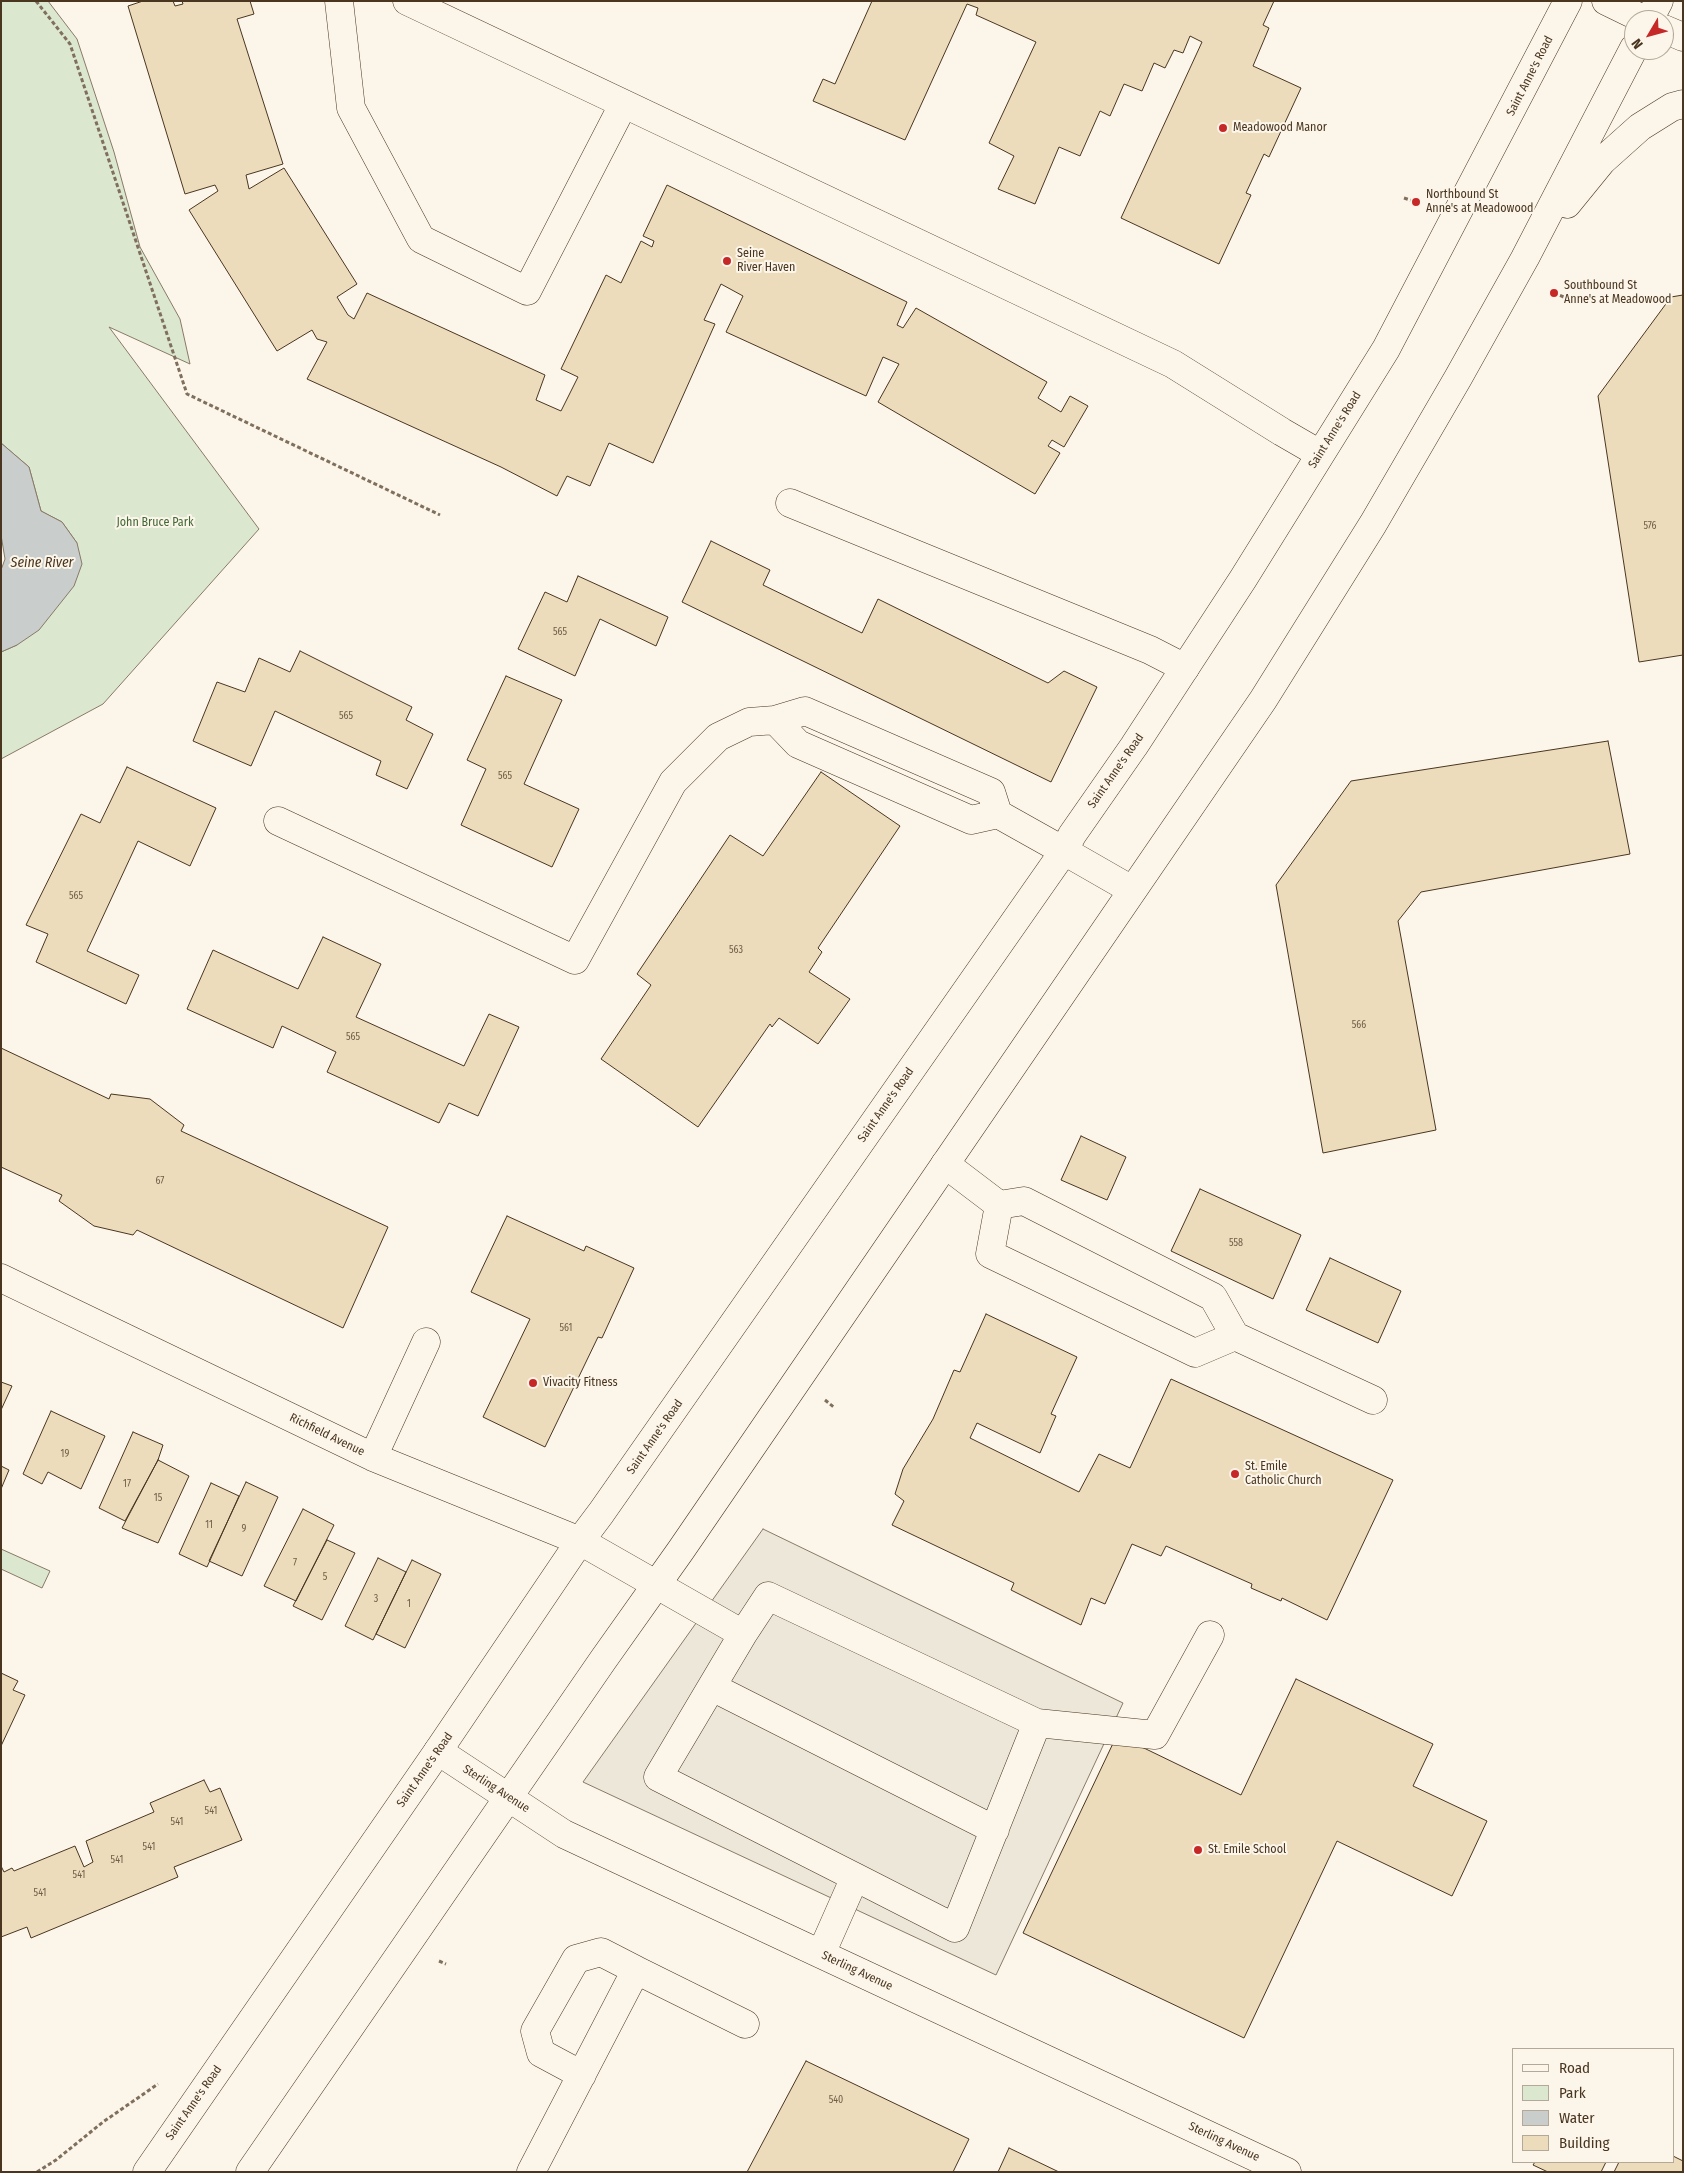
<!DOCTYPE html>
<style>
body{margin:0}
#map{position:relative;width:1684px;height:2173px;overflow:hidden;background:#fbf6e9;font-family:"Fira Sans Condensed",sans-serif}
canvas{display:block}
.frame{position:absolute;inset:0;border:2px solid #4a3520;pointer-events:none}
.legend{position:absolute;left:1512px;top:2048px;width:162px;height:115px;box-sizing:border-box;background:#fbf6e9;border:1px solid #b4a999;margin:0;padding:6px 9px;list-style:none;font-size:15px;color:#4a3520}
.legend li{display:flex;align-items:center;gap:10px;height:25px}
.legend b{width:25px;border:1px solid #b4a999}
.north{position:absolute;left:1624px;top:10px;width:50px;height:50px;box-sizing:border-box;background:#fbf6e9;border:1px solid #b4a999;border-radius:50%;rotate:233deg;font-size:14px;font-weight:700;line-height:20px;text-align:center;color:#4a3520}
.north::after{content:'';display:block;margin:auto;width:18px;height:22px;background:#c62828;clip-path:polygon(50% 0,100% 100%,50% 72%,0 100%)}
</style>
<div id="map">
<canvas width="1684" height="2173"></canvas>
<div class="frame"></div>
<ul class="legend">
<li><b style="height:6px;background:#fbf6e9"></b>Road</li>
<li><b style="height:14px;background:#dce7d0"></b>Park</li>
<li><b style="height:14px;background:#c9cecd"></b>Water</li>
<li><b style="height:14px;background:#ecdcbc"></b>Building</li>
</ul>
<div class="north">N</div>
</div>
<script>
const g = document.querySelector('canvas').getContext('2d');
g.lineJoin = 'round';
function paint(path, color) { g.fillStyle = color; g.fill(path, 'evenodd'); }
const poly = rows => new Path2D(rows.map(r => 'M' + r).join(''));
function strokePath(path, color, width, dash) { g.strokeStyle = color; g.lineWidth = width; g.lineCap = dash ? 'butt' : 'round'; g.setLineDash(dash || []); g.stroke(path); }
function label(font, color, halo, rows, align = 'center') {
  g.font = font + ' "Fira Sans Condensed",sans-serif'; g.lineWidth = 4; g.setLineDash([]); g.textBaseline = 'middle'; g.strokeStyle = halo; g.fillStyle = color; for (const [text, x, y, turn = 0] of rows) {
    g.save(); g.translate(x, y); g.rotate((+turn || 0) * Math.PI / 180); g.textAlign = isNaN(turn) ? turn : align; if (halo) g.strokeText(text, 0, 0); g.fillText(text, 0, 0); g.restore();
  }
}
const green = poly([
 [1,1,48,1,77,39,114,152,140,247,180,319,190,364,109,327,259,529,103,704,1,759,1,652,17,645,77,543,62,522,41,511,29,467,1,443,1,1],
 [1,1549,50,1571,42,1588,1,1569,1,1549]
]);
paint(green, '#dce7d0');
strokePath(green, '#887966', 1);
const parking = poly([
 [763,1529,1123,1703,996,1975,583,1782,763,1529]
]);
paint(parking, '#ede7d9');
strokePath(parking, '#887966', 1);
const water = poly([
 [1,443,29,467,41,511,62,522,77,543,82,564,74,586,39,630,17,645,1,652,1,570,5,559,1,535,1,443]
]);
paint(water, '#c9cecd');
strokePath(water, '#887966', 1);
const building = poly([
 [143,1,173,1,175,6,183,4,182,1,250,1,254,14,237,19,283,164,246,175,249,189,284,168,357,284,337,297,348,315,354,319,367,293,545,375,536,400,561,411,578,377,561,369,606,275,621,283,641,241,652,247,654,241,643,236,667,185,907,302,897,325,903,328,916,308,1047,382,1038,398,1061,412,1070,396,1088,406,1064,447,1052,440,1048,446,1060,453,1035,494,878,402,899,364,883,357,866,396,726,332,743,296,721,284,704,320,715,324,653,463,609,443,590,486,567,476,557,496,501,467,307,379,327,342,317,339,312,330,277,351,189,210,218,191,215,185,185,194,128,6,143,1],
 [872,1,1274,1,1263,25,1269,28,1253,66,1301,88,1269,157,1264,154,1246,193,1251,195,1219,264,1121,218,1202,42,1190,36,1183,53,1174,50,1165,68,1154,63,1142,91,1124,84,1110,116,1100,111,1080,156,1059,147,1035,204,998,189,1014,156,989,143,1036,42,976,15,978,8,967,4,905,140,813,101,823,79,835,84,872,1],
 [1683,295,1683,655,1639,662,1598,396,1671,297,1683,295],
 [711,541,770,570,763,585,862,633,878,599,1048,683,1064,671,1097,687,1051,782,682,602,711,541],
 [578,576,668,617,656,646,600,619,575,676,518,649,545,592,567,602,578,576],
 [300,651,412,707,406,720,433,734,407,789,376,775,381,761,275,711,251,766,193,741,217,682,245,692,259,658,290,672,300,651],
 [506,676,562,700,524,784,579,809,552,867,461,825,486,769,467,760,506,676],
 [1608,741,1630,854,1421,892,1398,921,1436,1130,1323,1153,1276,885,1351,781,1608,741],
 [127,767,216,808,190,866,138,841,87,951,139,975,126,1004,36,962,48,934,26,925,81,814,100,823,127,767],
 [821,772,900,826,818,948,822,952,809,972,850,999,818,1044,779,1018,772,1027,770,1024,698,1127,601,1059,651,985,637,974,730,835,763,856,821,772],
 [323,937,381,964,356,1017,464,1066,489,1014,519,1027,478,1116,449,1103,439,1123,327,1072,336,1052,282,1026,273,1048,187,1009,213,950,298,989,323,937],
 [1,1048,109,1099,111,1094,150,1099,184,1125,181,1131,388,1227,343,1328,137,1230,133,1235,94,1226,59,1201,62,1195,1,1167,1,1048],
 [1081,1136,1126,1157,1107,1200,1061,1180,1081,1136],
 [1200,1189,1301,1235,1273,1299,1171,1251,1200,1189],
 [507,1216,584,1251,586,1246,634,1268,602,1338,598,1337,545,1447,483,1417,530,1319,471,1292,507,1216],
 [1330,1258,1401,1291,1378,1343,1306,1310,1330,1258],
 [986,1314,1077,1357,1051,1414,1056,1416,1040,1453,977,1423,970,1438,1079,1492,1099,1454,1130,1468,1171,1379,1393,1480,1327,1620,1282,1598,1281,1601,1251,1588,1252,1584,1166,1546,1161,1556,1132,1544,1105,1604,1091,1598,1081,1625,1011,1590,1014,1583,892,1525,904,1501,895,1494,903,1469,933,1419,954,1370,960,1372,986,1314],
 [1,1382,12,1386,1,1410,1,1382],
 [51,1411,105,1436,81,1489,48,1472,42,1484,23,1474,51,1411],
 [133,1432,163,1445,158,1460,125,1521,99,1508,133,1432],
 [158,1460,189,1476,158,1543,122,1528,158,1460],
 [1,1466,9,1470,1,1489,1,1466],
 [246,1482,278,1497,242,1576,209,1561,246,1482],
 [211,1483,239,1496,207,1567,179,1554,211,1483],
 [303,1509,334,1525,296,1601,264,1586,303,1509],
 [327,1540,355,1553,322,1620,293,1606,327,1540],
 [378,1558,406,1572,373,1640,345,1626,378,1558],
 [412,1560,441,1574,405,1648,376,1634,412,1560],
 [1,1673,18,1681,13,1690,25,1695,1,1746,1,1673],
 [1296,1679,1433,1744,1413,1786,1487,1821,1452,1896,1337,1841,1244,2038,1023,1933,1117,1735,1241,1795,1296,1679],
 [204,1780,210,1792,220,1788,242,1840,174,1867,178,1877,31,1938,27,1927,1,1937,1,1866,4,1872,12,1868,14,1871,75,1846,84,1867,93,1862,86,1841,154,1812,150,1803,204,1780],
 [806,2061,969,2139,953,2172,747,2172,806,2061],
 [1009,2148,1059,2172,998,2172,1009,2148],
 [1673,2156,1683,2161,1683,2172,1614,2172,1619,2162,1673,2162,1673,2156],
 [1535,2162,1606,2162,1601,2172,1548,2172,1533,2165,1535,2162]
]);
paint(building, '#ecdcbc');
strokePath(building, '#4a3520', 1);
const minor = poly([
 [339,1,351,108,421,239,527,291,623,105],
 [407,1,1173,364,1282,432,1320,454],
 [1606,1,1645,20],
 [1664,29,1683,37],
 [790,503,1150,650,1185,668],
 [775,720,798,744,971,820,998,814],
 [278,821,575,960,673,782,718,737,749,722,775,720,805,711,991,792,998,814,1064,851],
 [945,1164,999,1205,990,1254,1195,1353,1235,1336],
 [999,1205,1024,1201,1213,1297,1235,1336,1373,1400],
 [1,1278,373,1457,580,1541,743,1634],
 [373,1457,426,1342],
 [712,1687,995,1830],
 [1037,1723,1155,1735,1210,1635],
 [438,1751,564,1834,1287,2172],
 [821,1954,855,1877,955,1928,1037,1723,768,1596,743,1634,658,1777,855,1877],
 [582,2075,541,2053,535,2031,576,1959,601,1952,636,1970],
 [531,2172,636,1970,745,2024]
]);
const major = poly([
 [1649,20,1659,1],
 [1567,204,1602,161,1640,127,1672,107,1683,104],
 [1064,851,1132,890],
 [147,2172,438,1751,580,1541,601,1513,1064,851,1072,835,1134,746,1243,579,1386,349,1568,1],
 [250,2172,603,1660,681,1550,1263,700,1373,524,1458,378,1525,258,1634,48]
]);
strokePath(minor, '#4a3520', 29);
strokePath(major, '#4a3520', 29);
strokePath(poly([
 [36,1,70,44,187,394,440,515],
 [1404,198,1416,202],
 [1554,293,1571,300],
 [825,1400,835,1408],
 [439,1961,446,1964],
 [37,2172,56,2160,103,2122,158,2084]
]), '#7f6f5c', 3, [4, 2.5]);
strokePath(minor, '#fbf6e9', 28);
strokePath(major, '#fbf6e9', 28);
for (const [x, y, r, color] of [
 [1223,128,5,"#c62828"],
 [1416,202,5,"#c62828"],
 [727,261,5,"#c62828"],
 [1554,293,5,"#c62828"],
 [533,1383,5,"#c62828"],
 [1235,1474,5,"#c62828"],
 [1198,1850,5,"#c62828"]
]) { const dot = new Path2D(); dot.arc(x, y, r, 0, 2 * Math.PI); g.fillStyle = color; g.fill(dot); strokePath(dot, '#fbf6e9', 2); }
label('10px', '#725f47', null, [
 ["576",1650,526],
 ["565",560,632],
 ["565",346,716],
 ["565",505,776],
 ["565",76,896],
 ["563",736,950],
 ["566",1359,1025],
 ["565",353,1037],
 ["67",160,1181],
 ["558",1236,1243],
 ["561",566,1328],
 ["19",65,1454],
 ["17",127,1484],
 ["15",158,1498],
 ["11",209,1525],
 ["9",244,1529],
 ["7",295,1563],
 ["5",325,1577],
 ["3",376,1599],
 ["1",409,1604],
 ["541",211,1811],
 ["541",177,1822],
 ["541",149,1847],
 ["541",117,1860],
 ["541",79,1875],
 ["541",40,1893],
 ["540",836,2100]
]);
label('12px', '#4a3520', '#fbf6e9', [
 ["Saint Anne's Road",1530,76,-63],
 ["Saint Anne's Road",1335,430,-58],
 ["Saint Anne's Road",1116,771,-55],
 ["Saint Anne's Road",886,1105,-55],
 ["Richfield Avenue",327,1435,26],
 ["Saint Anne's Road",655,1437,-55],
 ["Saint Anne's Road",425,1770,-55],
 ["Sterling Avenue",496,1789,33],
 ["Sterling Avenue",857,1971,25],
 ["Saint Anne's Road",194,2103,-55],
 ["Sterling Avenue",1224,2142,25]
]);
label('12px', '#4a3520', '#fbf6e9', [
 ["Meadowood Manor",1233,128],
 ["Northbound St",1426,195],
 ["Anne's at Meadowood",1426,209],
 ["Seine",737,254],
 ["River Haven",737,268],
 ["Southbound St",1564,286],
 ["Anne's at Meadowood",1564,300],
 ["Vivacity Fitness",543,1383],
 ["St. Emile",1245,1467],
 ["Catholic Church",1245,1481],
 ["St. Emile School",1208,1850]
], 'left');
label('12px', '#436837', '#fbf6e9', [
 ["John Bruce Park",155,523]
]);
label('italic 14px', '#4a3520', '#fbf6e9', [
 ["Seine River",42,563]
]);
</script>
